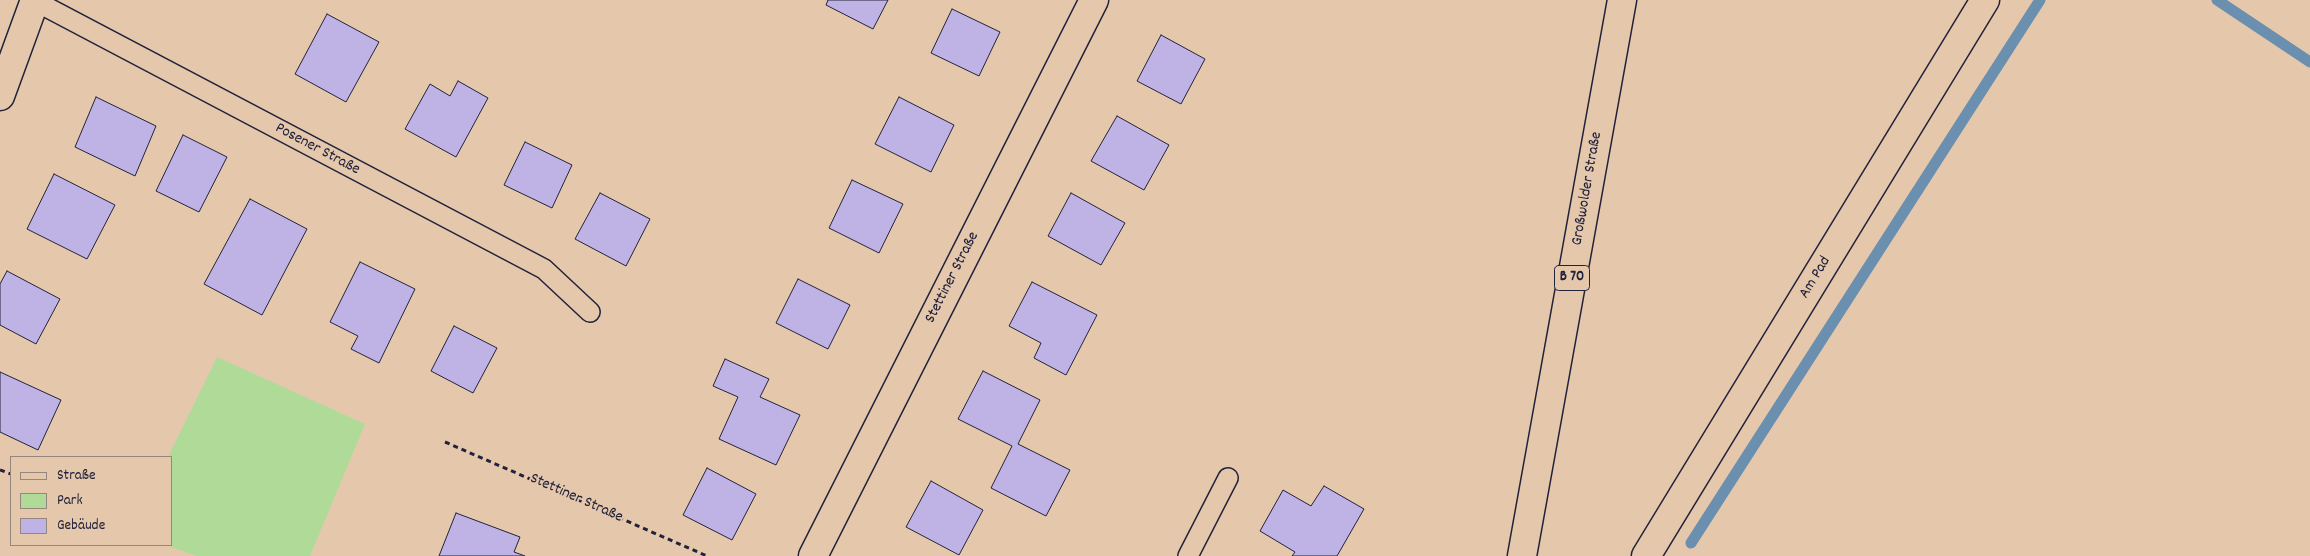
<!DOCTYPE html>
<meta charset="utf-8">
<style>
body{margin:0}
#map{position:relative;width:2310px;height:556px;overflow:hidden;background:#e5c8ac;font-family:Dekko,sans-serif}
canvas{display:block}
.legend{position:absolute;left:10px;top:456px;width:162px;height:90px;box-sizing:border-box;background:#e5c8ac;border:1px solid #97867f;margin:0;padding:6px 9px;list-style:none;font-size:15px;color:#22223b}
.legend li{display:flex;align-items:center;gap:10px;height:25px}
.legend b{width:25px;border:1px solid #97867f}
</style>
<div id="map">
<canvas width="2310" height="556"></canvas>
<ul class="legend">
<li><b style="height:6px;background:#e5c8ac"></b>Straße</li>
<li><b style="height:14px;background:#b0da97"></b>Park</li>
<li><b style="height:14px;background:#beb3e4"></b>Gebäude</li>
</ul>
</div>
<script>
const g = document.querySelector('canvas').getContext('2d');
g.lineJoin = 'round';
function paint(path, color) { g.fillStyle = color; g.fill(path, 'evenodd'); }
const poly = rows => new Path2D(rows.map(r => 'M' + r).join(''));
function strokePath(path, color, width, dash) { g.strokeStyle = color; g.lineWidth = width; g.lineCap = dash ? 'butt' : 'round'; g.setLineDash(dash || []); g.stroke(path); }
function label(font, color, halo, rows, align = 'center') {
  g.font = font + ' Dekko,sans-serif'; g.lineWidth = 4; g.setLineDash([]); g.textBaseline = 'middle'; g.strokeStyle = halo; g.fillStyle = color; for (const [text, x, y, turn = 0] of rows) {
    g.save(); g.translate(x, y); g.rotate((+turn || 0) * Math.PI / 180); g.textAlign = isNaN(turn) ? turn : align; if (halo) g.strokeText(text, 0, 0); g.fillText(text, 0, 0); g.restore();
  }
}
paint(poly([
 [217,357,365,424,310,556,196,556,167,545,171,545,171,457,168,457]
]), '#b0da97');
strokePath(poly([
 [2217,0,2310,62],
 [1691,543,2040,0]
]), '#6a8faf', 11);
const building = poly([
 [828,0,888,0,873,29,826,5,828,0],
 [952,9,1000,32,979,76,931,53,952,9],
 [327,14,379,42,346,102,295,74,327,14],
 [1161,35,1205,59,1181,104,1137,81,1161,35],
 [458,81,488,98,456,157,405,129,430,84,450,96,458,81],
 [96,97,156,126,135,176,75,147,96,97],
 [899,97,954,125,931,172,875,144,899,97],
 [1117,116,1169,145,1144,190,1091,161,1117,116],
 [183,135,227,157,199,212,156,191,183,135],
 [525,142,572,165,552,208,504,185,525,142],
 [54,174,115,205,87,259,27,229,54,174],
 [852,180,903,204,879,253,829,228,852,180],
 [600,193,650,219,626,266,575,239,600,193],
 [1071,193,1125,223,1101,265,1048,236,1071,193],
 [250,199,307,229,262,315,204,284,250,199],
 [360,262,415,289,379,363,351,349,358,336,330,322,360,262],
 [7,271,60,299,36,344,0,325,0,284,7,271],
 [798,279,850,305,828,349,776,323,798,279],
 [1032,282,1097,315,1066,375,1034,358,1041,343,1009,326,1032,282],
 [454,326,497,348,473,393,431,371,454,326],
 [725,359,769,379,760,397,800,415,776,465,719,439,738,397,713,386,725,359],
 [983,371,1040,400,1018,444,1070,470,1046,516,991,488,1012,446,958,419,983,371],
 [0,372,61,400,38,450,0,432,0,372],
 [707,468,756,494,732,540,683,515,707,468],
 [931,481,983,510,959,555,906,527,931,481],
 [1324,486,1364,509,1337,556,1292,556,1295,552,1260,531,1283,490,1311,506,1324,486],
 [456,513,520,537,514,552,525,556,439,556,456,513]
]);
paint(building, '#beb3e4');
strokePath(building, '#22223b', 1);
const service = poly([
 [35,1,544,269,590,312],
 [1188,556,1228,478]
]);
const minor = poly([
 [0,96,35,0],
 [813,556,1094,0],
 [1646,556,1985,0]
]);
const primary = poly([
 [1522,556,1622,0]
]);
strokePath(service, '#22223b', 22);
strokePath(minor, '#22223b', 31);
strokePath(primary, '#22223b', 31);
strokePath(poly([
 [445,442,707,556],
 [0,470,11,474]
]), '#22223b', 3, [5, 4]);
strokePath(service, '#e5c8ac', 19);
strokePath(minor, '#e5c8ac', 28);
strokePath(primary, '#e5c8ac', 28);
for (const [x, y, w] of [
 [1572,278,35]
]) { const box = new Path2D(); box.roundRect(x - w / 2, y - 12.5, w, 25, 4); g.fillStyle = '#e5c8ac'; g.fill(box); strokePath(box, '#22223b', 1); }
label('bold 15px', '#22223b', null, [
 ["B 70",1572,278]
]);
label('16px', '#22223b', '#e5c8ac', [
 ["Posener Straße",317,150,28],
 ["Großwolder Straße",1588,189,-80],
 ["Stettiner Straße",953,278,-63],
 ["Am Pad",1816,278,-59],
 ["Stettiner Straße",576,499,24]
]);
</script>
